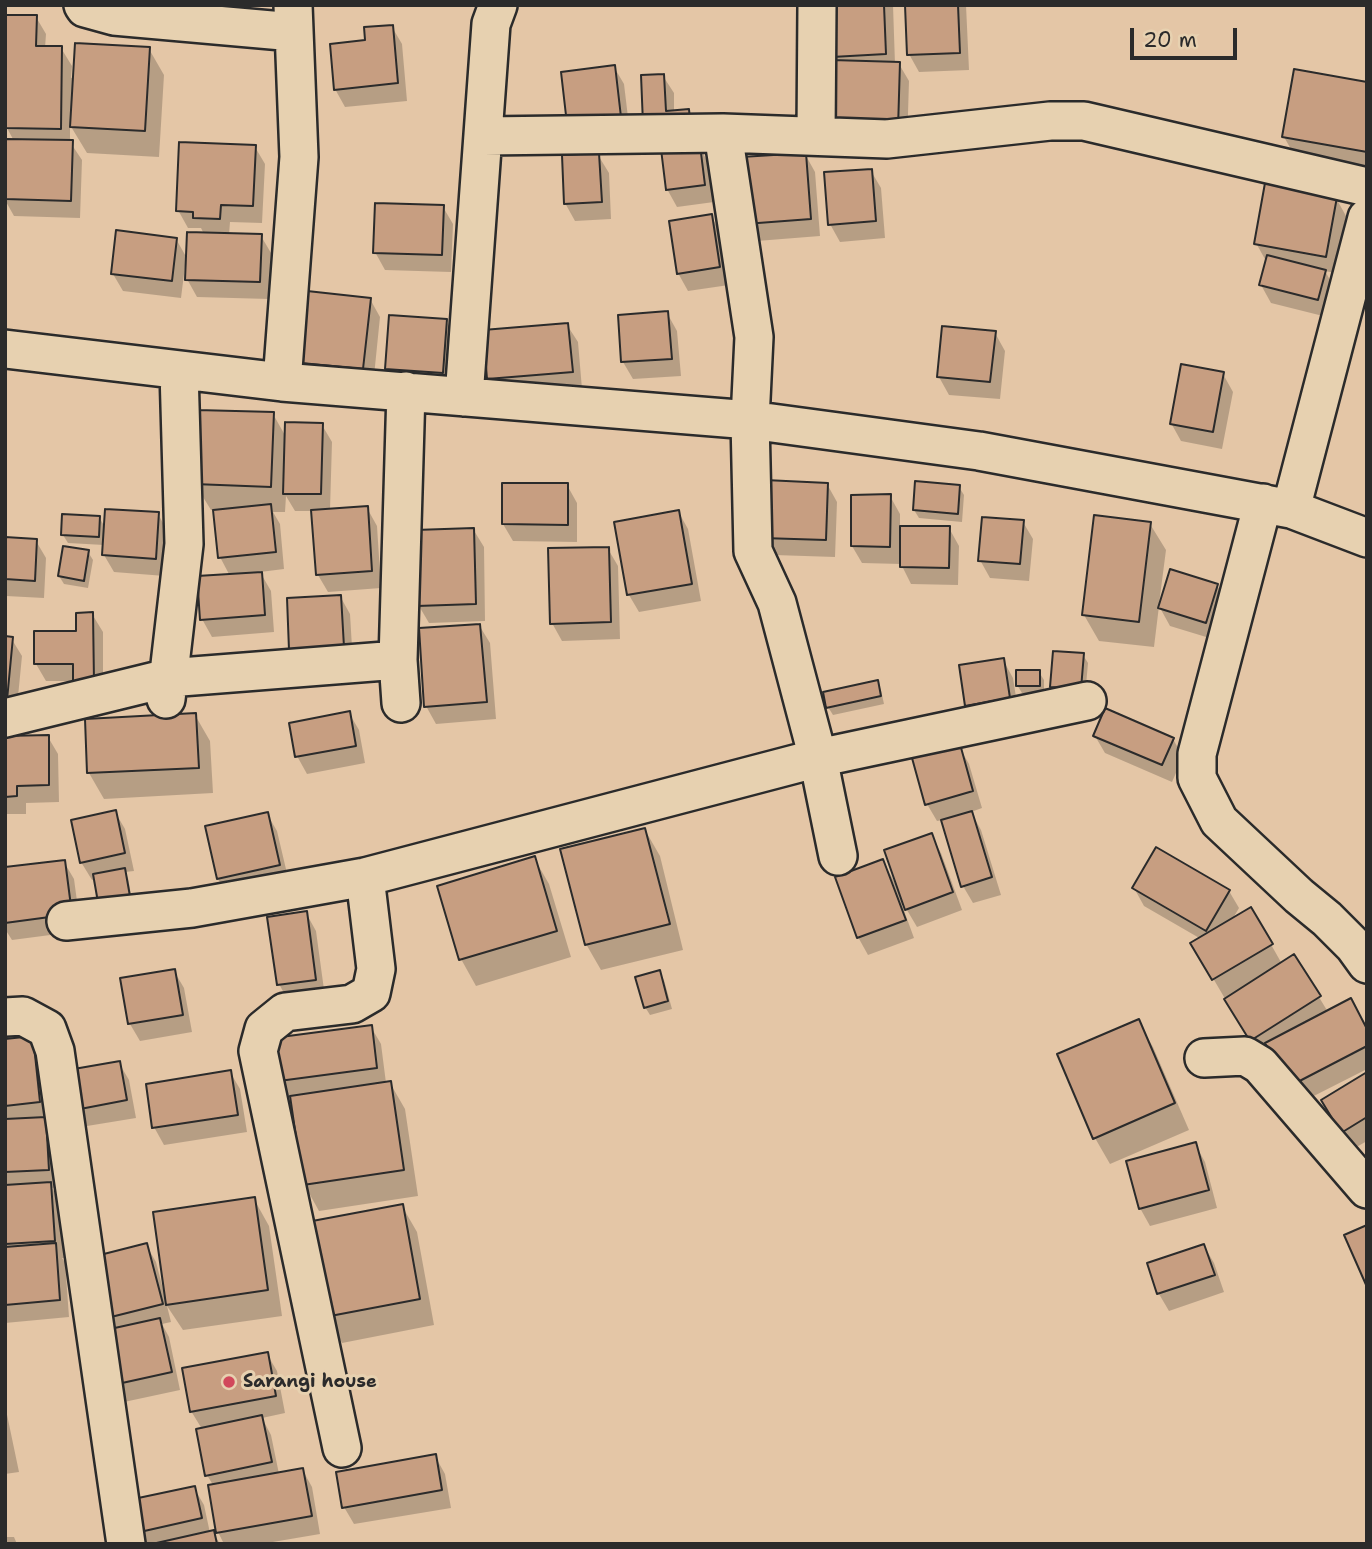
<!DOCTYPE html>
<style>
body{margin:0}
#map{position:relative;width:1372px;height:1549px;overflow:hidden;background:#e4c6a6;font-family:"Shantell Sans",sans-serif}
canvas{display:block}
.frame{position:absolute;inset:0;border:7px solid #2b2b2b;pointer-events:none}
.scale{position:absolute;left:1130px;top:28px;width:107px;height:32px;box-sizing:border-box;border:4px solid #2b2b2b;border-top:0;padding-left:9px;font-size:21px;line-height:24px;white-space:nowrap;color:#2b2b2b;-webkit-text-stroke:5px #e7d1b0;paint-order:stroke}
</style>
<div id="map">
<canvas width="1372" height="1549"></canvas>
<div class="frame"></div>
<div class="scale">20 m</div>
</div>
<script>
const g = document.querySelector('canvas').getContext('2d');
g.lineJoin = 'round';
function paint(path, color) { g.fillStyle = color; g.fill(path, 'evenodd'); }
const poly = rows => new Path2D(rows.map(r => 'M' + r).join(''));
function strokePath(path, color, width, dash) { g.strokeStyle = color; g.lineWidth = width; g.lineCap = dash ? 'butt' : 'round'; g.setLineDash(dash || []); g.stroke(path); }
function label(font, color, halo, rows, align = 'center') {
  g.font = font + ' "Shantell Sans",sans-serif'; g.lineWidth = 6; g.setLineDash([]); g.textBaseline = 'middle'; g.strokeStyle = halo; g.fillStyle = color; for (const [text, x, y, turn = 0] of rows) {
    g.save(); g.translate(x, y); g.rotate((+turn || 0) * Math.PI / 180); g.textAlign = isNaN(turn) ? turn : align; if (halo) g.strokeText(text, 0, 0); g.fillText(text, 0, 0); g.restore();
  }
}
paint(poly([
 [832,5,893,5,895,64,899,64,909,81,907,146,833,56],
 [907,5,966,5,969,70,919,72,909,54],
 [36,17,46,34,45,48,61,48,72,66,71,78,149,49,164,75,159,157,87,153,70,125,70,142,82,160,80,218,14,216,5,200,5,162,14,141,7,128],
 [392,27,402,44,407,101,345,107,335,89,367,42],
 [614,67,624,84,630,134,579,141],
 [663,76,674,93,674,112,688,111,698,129,655,141],
 [1367,83,1367,175,1299,163,1284,137],
 [699,146,709,164,714,202,677,207,667,189],
 [255,147,265,164,262,223,230,222,229,235,261,236,271,253,269,299,197,297,187,279,188,266,185,266,181,298,123,291,113,274,176,239,188,260,204,234,201,228,188,228,178,210],
 [805,154,815,172,820,236,757,241,747,224],
 [598,155,609,173,611,219,575,221,565,203],
 [871,171,881,188,885,238,840,242,830,224],
 [1336,198,1346,216,1335,273,1325,271,1335,289,1327,317,1271,303,1261,285,1266,261,1256,243],
 [443,207,453,224,451,272,385,270,375,252],
 [711,216,721,233,729,285,688,291,678,273],
 [370,299,380,317,373,386,303,379,293,362],
 [667,313,677,331,681,376,633,379,623,362],
 [446,321,456,338,452,390,397,386,387,368],
 [567,325,578,342,582,389,499,396,489,379,485,332],
 [995,333,1005,351,1000,399,949,395,939,377],
 [1223,374,1233,392,1222,449,1181,441,1171,423],
 [273,414,286,437,322,425,332,442,330,510,367,508,377,526,381,588,328,592,318,575,313,511,295,511,286,496,285,512,273,512,280,524,284,569,260,572,271,591,274,632,212,637,202,619,230,576,220,557,215,510,211,510,195,484],
 [827,484,837,502,835,557,774,555,764,537],
 [567,485,577,503,577,542,513,541,503,524],
 [959,487,964,495,962,522,919,518,914,510],
 [890,496,900,514,900,528,949,528,959,546,958,585,911,584,901,564,862,563,852,546],
 [678,511,688,529,701,601,639,612,629,595],
 [158,514,168,532,165,576,114,572,104,555,104,545,68,543,63,535,99,517,106,529],
 [1023,522,1033,539,1029,581,990,578,980,560],
 [1150,524,1166,550,1159,604,1217,585,1227,603,1216,640,1170,626,1159,606,1154,647,1099,641,1084,615],
 [473,529,484,547,485,621,429,623,419,606],
 [5,539,36,541,46,558,44,598,6,596],
 [608,549,618,566,620,639,562,641,552,623],
 [88,552,93,560,88,588,64,584,59,576],
 [340,596,350,614,353,664,301,667,291,650],
 [92,614,103,632,103,699,75,681,46,681,36,664,78,633],
 [479,625,490,643,496,719,436,724,426,706],
 [11,638,22,656,16,717,5,716],
 [1083,655,1088,663,1085,697,1056,695,1052,687],
 [1003,660,1013,678,1019,716,977,723,967,705],
 [1039,672,1044,680,1044,694,1022,693,1017,685],
 [877,682,881,690,884,704,833,715,828,707],
 [349,713,359,730,365,763,307,774,297,756],
 [195,715,210,741,213,793,104,799,89,773],
 [1095,736,1173,739,1183,757,1172,782,1105,753],
 [48,737,58,754,59,802,26,803,26,814,6,814,5,738],
 [959,747,969,764,982,808,971,812,981,830,1001,895,973,903,963,886,943,820,937,821,927,804],
 [115,812,125,829,134,871,125,872,128,878,134,911,96,879,92,880,81,862],
 [267,814,277,831,289,882,228,896,218,879,207,828],
 [645,830,660,856,683,950,601,970,586,944],
 [931,835,941,853,962,910,917,927,904,905,902,905,914,938,868,955,858,937,883,861,895,883,897,882],
 [534,858,549,884,571,957,476,986,461,959],
 [64,862,74,879,81,931,12,940,5,929,5,869],
 [1134,888,1229,891,1239,908,1232,920,1251,909,1282,964,1294,956,1328,1012,1367,1030,1367,1069,1300,1103,1262,1057,1224,997,1193,944,1201,939,1144,906],
 [306,913,316,931,325,997,289,1002,279,984],
 [174,971,184,988,192,1032,140,1041,130,1024,122,980],
 [659,972,664,980,672,1009,650,1015,645,1007],
 [1138,1021,1153,1047,1189,1130,1110,1164,1095,1138],
 [371,1027,381,1044,386,1083,390,1083,405,1109,418,1196,319,1211,304,1184,290,1098,280,1080],
 [32,1038,42,1056,49,1119,46,1119,55,1136,58,1187,52,1188,60,1201,64,1258,62,1258,65,1262,69,1317,5,1323,5,1041],
 [119,1063,129,1080,136,1118,87,1126,77,1109],
 [230,1072,240,1089,247,1132,164,1145,154,1127],
 [1367,1074,1367,1141,1353,1149,1334,1118],
 [1195,1144,1205,1162,1217,1208,1150,1226,1140,1208],
 [254,1199,269,1226,282,1316,183,1330,167,1306,171,1322,162,1324,169,1337,180,1390,124,1402,114,1385,116,1329,109,1318,146,1245,156,1262,163,1289,165,1289],
 [402,1206,417,1232,434,1325,342,1343,327,1316],
 [1204,1246,1214,1263,1224,1292,1169,1311,1159,1294,1149,1264],
 [267,1354,277,1371,285,1413,262,1418,271,1435,279,1474,302,1469,312,1487,320,1534,261,1544,224,1544,218,1532,213,1485,207,1475,202,1429,191,1411],
 [5,1405,19,1472,5,1474],
 [435,1456,445,1474,451,1508,354,1524,344,1507],
 [194,1488,204,1505,210,1533,213,1532,220,1544,139,1544,133,1533],
 [5,1537,14,1537,17,1544,5,1544]
]), '#0003');
const building = poly([
 [830,5,884,5,886,54,832,57,830,5],
 [905,5,958,5,960,53,907,55,905,5],
 [6,15,37,15,36,46,62,46,61,129,5,128,6,15],
 [393,25,398,83,334,90,330,44,365,40,364,27,393,25],
 [75,43,150,47,145,131,70,127,75,43],
 [832,60,900,62,898,129,829,127,832,60],
 [615,65,621,117,567,124,561,72,615,65],
 [1294,69,1367,82,1367,152,1282,137,1294,69],
 [664,74,666,111,689,109,690,121,643,124,641,75,664,74],
 [5,139,73,140,71,201,5,199,5,139],
 [179,142,256,145,253,206,221,205,220,219,193,218,193,212,176,211,179,142],
 [700,145,705,185,666,190,661,149,700,145],
 [599,153,602,202,564,204,562,155,599,153],
 [806,153,811,219,745,224,741,157,806,153],
 [872,169,876,221,828,225,824,172,872,169],
 [1265,183,1337,197,1326,257,1254,244,1265,183],
 [375,203,444,205,442,255,373,253,375,203],
 [712,214,720,267,677,274,669,221,712,214],
 [116,230,177,238,172,281,111,274,116,230],
 [187,232,262,234,260,282,185,280,187,232],
 [1267,255,1326,270,1318,300,1259,285,1267,255],
 [298,290,371,298,363,369,291,362,298,290],
 [668,311,672,359,621,362,618,315,668,311],
 [389,315,447,319,443,373,385,369,389,315],
 [568,323,573,372,487,379,483,330,568,323],
 [942,326,996,331,990,382,937,377,942,326],
 [1181,364,1224,372,1213,432,1170,424,1181,364],
 [197,410,274,412,271,487,194,484,197,410],
 [285,422,323,423,321,494,283,494,285,422],
 [765,480,828,483,826,540,762,538,765,480],
 [915,481,960,485,958,514,913,510,915,481],
 [502,483,568,483,568,525,502,524,502,483],
 [891,494,890,547,851,546,851,495,891,494],
 [271,504,276,552,218,558,213,510,271,504],
 [368,506,372,571,316,575,311,510,368,506],
 [105,509,159,512,156,559,102,555,105,509],
 [679,510,692,584,627,595,614,522,679,510],
 [62,514,100,516,99,537,61,535,62,514],
 [1094,515,1151,522,1139,622,1082,615,1094,515],
 [982,517,1024,520,1020,564,978,561,982,517],
 [900,526,950,526,949,568,900,567,900,526],
 [474,528,476,604,417,606,415,530,474,528],
 [5,537,37,539,35,581,5,579,5,537],
 [63,546,89,550,84,581,58,576,63,546],
 [609,547,611,622,550,624,548,548,609,547],
 [1170,569,1218,584,1206,623,1158,608,1170,569],
 [262,572,265,615,200,620,197,576,262,572],
 [341,595,344,647,289,650,287,598,341,595],
 [93,612,94,682,73,682,73,664,34,664,34,631,76,631,76,613,93,612],
 [480,624,487,702,424,707,419,628,480,624],
 [5,636,13,637,7,700,5,700,5,636],
 [1053,651,1084,653,1081,689,1050,687,1053,651],
 [1004,658,1010,698,965,706,959,665,1004,658],
 [1016,670,1040,670,1040,686,1016,686,1016,670],
 [878,680,881,696,826,708,823,692,878,680],
 [1105,708,1174,738,1162,765,1093,736,1105,708],
 [350,711,356,746,295,757,289,723,350,711],
 [196,713,199,768,87,773,85,719,196,713],
 [49,735,49,785,17,786,17,796,5,797,5,736,49,735],
 [960,744,973,791,925,805,912,758,960,744],
 [116,810,125,853,80,863,71,820,116,810],
 [972,811,992,877,961,887,941,820,972,811],
 [268,812,280,865,217,879,205,826,268,812],
 [645,828,670,924,585,945,560,849,645,828],
 [932,833,953,892,905,910,884,850,932,833],
 [1156,847,1230,890,1206,931,1132,888,1156,847],
 [535,856,557,931,459,960,437,886,535,856],
 [883,859,906,920,857,938,835,877,883,859],
 [65,860,72,914,5,923,5,867,65,860],
 [125,868,131,902,99,908,93,874,125,868],
 [1251,907,1273,944,1212,980,1190,943,1251,907],
 [307,911,316,980,277,985,267,917,307,911],
 [1294,954,1321,996,1250,1041,1224,999,1294,954],
 [175,969,183,1015,128,1024,120,978,175,969],
 [660,970,668,1001,644,1008,635,977,660,970],
 [1351,998,1367,1029,1367,1046,1288,1087,1265,1043,1351,998],
 [1139,1019,1175,1103,1093,1139,1057,1054,1139,1019],
 [372,1025,377,1068,279,1081,273,1038,372,1025],
 [33,1036,40,1102,5,1106,5,1039,33,1036],
 [120,1061,127,1100,75,1110,68,1070,120,1061],
 [231,1070,238,1115,152,1128,146,1084,231,1070],
 [1367,1072,1367,1117,1341,1133,1321,1100,1367,1072],
 [391,1081,404,1170,303,1185,290,1096,391,1081],
 [46,1117,49,1170,5,1172,5,1119,46,1117],
 [1196,1142,1209,1190,1139,1209,1126,1161,1196,1142],
 [51,1182,55,1241,5,1244,5,1185,51,1182],
 [255,1197,268,1290,166,1305,153,1212,255,1197],
 [403,1204,420,1299,325,1317,307,1222,403,1204],
 [1367,1225,1367,1287,1344,1235,1367,1225],
 [56,1243,60,1300,5,1305,5,1247,56,1243],
 [147,1243,163,1304,107,1318,92,1257,147,1243],
 [1204,1244,1215,1275,1157,1294,1147,1263,1204,1244],
 [160,1318,172,1372,113,1385,101,1331,160,1318],
 [268,1352,276,1396,190,1412,182,1368,268,1352],
 [262,1415,272,1462,205,1476,196,1429,262,1415],
 [436,1454,442,1490,342,1508,336,1472,436,1454],
 [303,1468,312,1516,216,1533,208,1485,303,1468],
 [195,1486,202,1518,131,1534,124,1501,195,1486],
 [214,1530,217,1544,152,1544,214,1530]
]);
paint(building, '#c79e81');
strokePath(building, '#2b2b2b', 2);
const minor = poly([
 [83,5,85,8,114,16,294,32],
 [723,133,754,337,750,420,753,551,777,603,818,758,838,856],
 [816,135,817,5],
 [484,136,723,133,887,139,1050,121,1084,121,1367,187],
 [5,349,282,382,750,420,979,451,1291,509,1367,538],
 [282,382,299,157,293,5],
 [464,397,491,24,498,5],
 [1263,503,1197,754,1197,778,1219,821,1299,896,1327,919,1354,946,1367,964],
 [1291,509,1367,218],
 [166,699,184,544,179,371],
 [401,703,398,660,406,391],
 [5,718,168,678,398,660],
 [66,921,192,908,365,877,818,758,1087,701],
 [5,1017,23,1016,47,1029,55,1051,126,1544],
 [1204,1058,1245,1056,1260,1065,1367,1189],
 [342,1448,258,1051,264,1029,285,1012,352,1004,371,993,376,969,365,877]
]);
strokePath(minor, '#2b2b2b', 42);
strokePath(minor, '#e7d1b0', 37);
for (const [x, y, r, color] of [
 [229,1382,7,"#d1495b"]
]) { const dot = new Path2D(); dot.arc(x, y, r, 0, 2 * Math.PI); g.fillStyle = color; g.fill(dot); strokePath(dot, '#e7d1b0', 2.5); }
label('bold 18px', '#2b2b2b', '#e7d1b0', [
 ["Sarangi house",243,1382]
], 'left');
</script>
